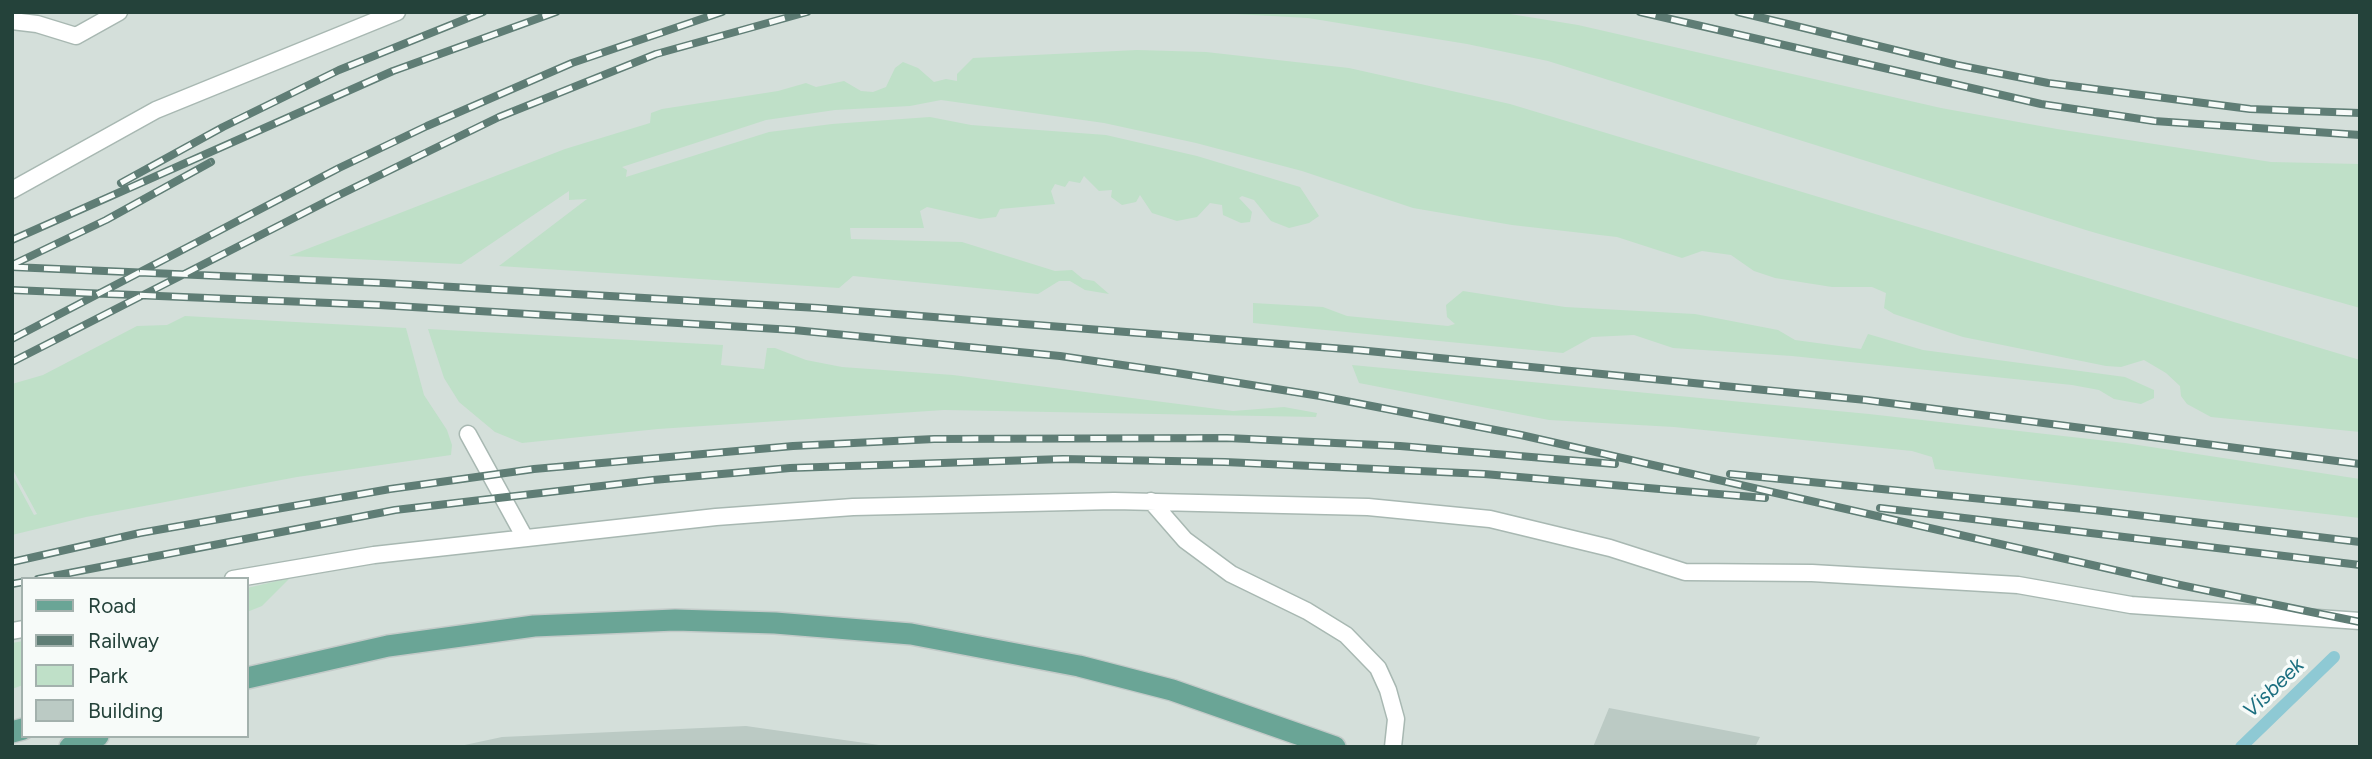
<!DOCTYPE html>
<style>
body{margin:0}
#map{position:relative;width:2372px;height:759px;overflow:hidden;background:#e6efeb;font-family:Figtree,sans-serif}
canvas{display:block}
.frame{position:absolute;inset:0;border:14px solid #24423a;pointer-events:none}
.legend{position:absolute;left:21px;top:577px;width:228px;height:161px;box-sizing:border-box;background:#f7fbf9;border:2px solid #a3b1ad;margin:0;padding:9px 12px;list-style:none;font-size:21px;color:#24423a}
.legend li{display:flex;align-items:center;gap:14px;height:35px}
.legend b{width:35px;border:2px solid #a3b1ad}
</style>
<div id="map">
<canvas width="2372" height="759"></canvas>
<div class="frame"></div>
<ul class="legend">
<li><b style="height:9px;background:#6aa596"></b>Road</li>
<li><b style="height:9px;background:#5f7d75"></b>Railway</li>
<li><b style="height:19px;background:#bfe0c8"></b>Park</li>
<li><b style="height:19px;background:#bbcac4"></b>Building</li>
</ul>
</div>
<script>
const g = document.querySelector('canvas').getContext('2d');
g.lineJoin = 'round';
function paint(path, color) { g.fillStyle = color; g.fill(path, 'evenodd'); }
const poly = rows => new Path2D(rows.map(r => 'M' + r).join(''));
function strokePath(path, color, width, dash) { g.strokeStyle = color; g.lineWidth = width; g.lineCap = dash ? 'butt' : 'round'; g.setLineDash(dash || []); g.stroke(path); }
function label(font, color, halo, rows, align = 'center') {
  g.font = font + ' Figtree,sans-serif'; g.lineWidth = 7; g.setLineDash([]); g.textBaseline = 'middle'; g.strokeStyle = halo; g.fillStyle = color; for (const [text, x, y, turn = 0] of rows) {
    g.save(); g.translate(x, y); g.rotate((+turn || 0) * Math.PI / 180); g.textAlign = isNaN(turn) ? turn : align; if (halo) g.strokeText(text, 0, 0); g.fillText(text, 0, 0); g.restore();
  }
}
paint(poly([
 [12,12,2360,12,2360,747,12,747],
 [23,579,247,579,247,736,23,736]
]), '#d4dfda');
paint(poly([
 [1199,12,1498,12,1578,25,1941,108,2057,129,2271,162,2360,164,2360,308,2089,231,1548,61,1467,44,1308,18],
 [1137,50,1206,52,1349,68,1510,104,2360,360,2360,432,2211,417,2187,404,2181,396,2180,386,2166,373,2144,360,2121,367,2106,366,1963,337,1894,314,1884,308,1886,293,1872,287,1832,287,1775,278,1754,271,1731,255,1702,251,1682,258,1617,237,1512,225,1413,208,1302,171,1196,143,1104,123,941,100,910,106,835,110,766,120,622,167,627,170,626,177,769,132,832,124,930,117,971,125,1106,135,1197,156,1300,187,1319,216,1309,223,1289,228,1271,221,1254,200,1242,196,1239,198,1252,212,1250,222,1241,223,1223,215,1222,205,1210,203,1197,217,1177,221,1152,213,1140,195,1136,202,1122,205,1111,197,1112,190,1099,191,1084,176,1080,183,1069,181,1065,187,1055,184,1051,191,1055,204,1000,209,996,217,980,219,927,207,920,211,924,228,850,228,851,239,962,242,1055,271,1072,270,1083,279,1094,281,1109,294,1085,290,1070,281,1059,281,1038,294,853,276,839,288,499,266,587,199,569,200,569,191,461,264,289,256,565,149,650,123,651,113,662,109,778,91,806,83,816,87,844,81,861,91,873,92,886,87,895,68,903,62,918,68,934,82,946,79,957,81,957,74,973,58],
 [1463,291,1565,307,1695,314,1778,330,1795,340,1861,349,1868,334,1923,350,2125,377,2154,390,2154,398,2141,404,2114,399,2099,390,2072,385,1792,356,1673,348,1634,335,1592,337,1563,353,1253,323,1253,303,1323,307,1347,316,1448,326,1455,324,1447,317,1446,305],
 [185,316,406,328,424,395,447,430,452,445,451,455,297,477,86,517,12,535,12,474,34,515,37,514,12,468,12,384,43,375,137,326,167,325],
 [428,329,723,345,721,365,764,369,767,348,775,348,806,360,842,367,953,375,1233,411,1284,407,1317,413,1316,417,944,410,658,429,522,443,495,432,459,402,444,378],
 [1352,365,1869,414,2125,443,2360,479,2360,518,1935,469,1932,457,1912,451,1674,427,1549,420,1359,383],
 [290,578,262,606,247,612,247,588],
 [23,641,23,685,12,689,12,643]
]), '#bfe0c8');
strokePath(poly([
 [2241,747,2334,657]
]), '#8ec9d4', 12);
paint(poly([
 [1609,708,1760,737,1755,747,1593,747],
 [746,726,893,747,460,746,502,737]
]), '#bbcac4');
const lane = poly([
 [12,21,37,24,76,36,119,12],
 [12,190,156,110,397,12],
 [468,434,525,538],
 [1151,501,1185,540,1231,574,1307,611,1346,635,1378,668,1388,690,1396,719,1393,747],
 [233,579,374,555,716,517,853,507,1114,501,1368,507,1490,519,1610,548,1685,572,1812,573,2018,585,2131,605,2360,621],
 [12,631,23,629]
]);
const primary = poly([
 [247,678,388,646,534,626,675,620,775,623,911,634,1079,666,1172,690,1335,747],
 [12,732,23,729],
 [70,747,98,736]
]);
strokePath(lane, '#a8b8b2', 19);
strokePath(primary, '#c2cac8', 24);
strokePath(lane, '#fff', 16);
strokePath(primary, '#6aa596', 21);
const rail = poly([
 [1640,12,2041,104,2154,121,2360,135],
 [1738,12,1957,65,2048,83,2250,109,2360,113],
 [121,183,223,127,339,70,483,12],
 [12,240,393,71,556,12],
 [12,265,106,220,211,162],
 [12,267,384,283,818,308,1358,350,1866,400,2360,464],
 [12,290,379,305,794,330,1060,356,1177,373,1320,396,1521,435,2180,585,2360,622],
 [12,339,339,168,427,126,572,63,722,12],
 [12,362,335,197,499,117,656,54,807,12],
 [1730,474,2094,510,2360,542],
 [1880,508,2360,565],
 [12,562,140,533,390,489,534,469,793,446,934,439,1227,438,1400,446,1615,464],
 [38,579,395,510,653,480,790,468,1063,459,1225,462,1484,474,1765,498],
 [12,584,23,582]
]);
strokePath(rail, '#5f7d75', 8);
strokePath(rail, '#f7fbf9', 5, [16]);
label('italic 21px', '#1c6f80', '#f7fbf9', [
 ["Visbeek",2274,688,-44]
]);
</script>
